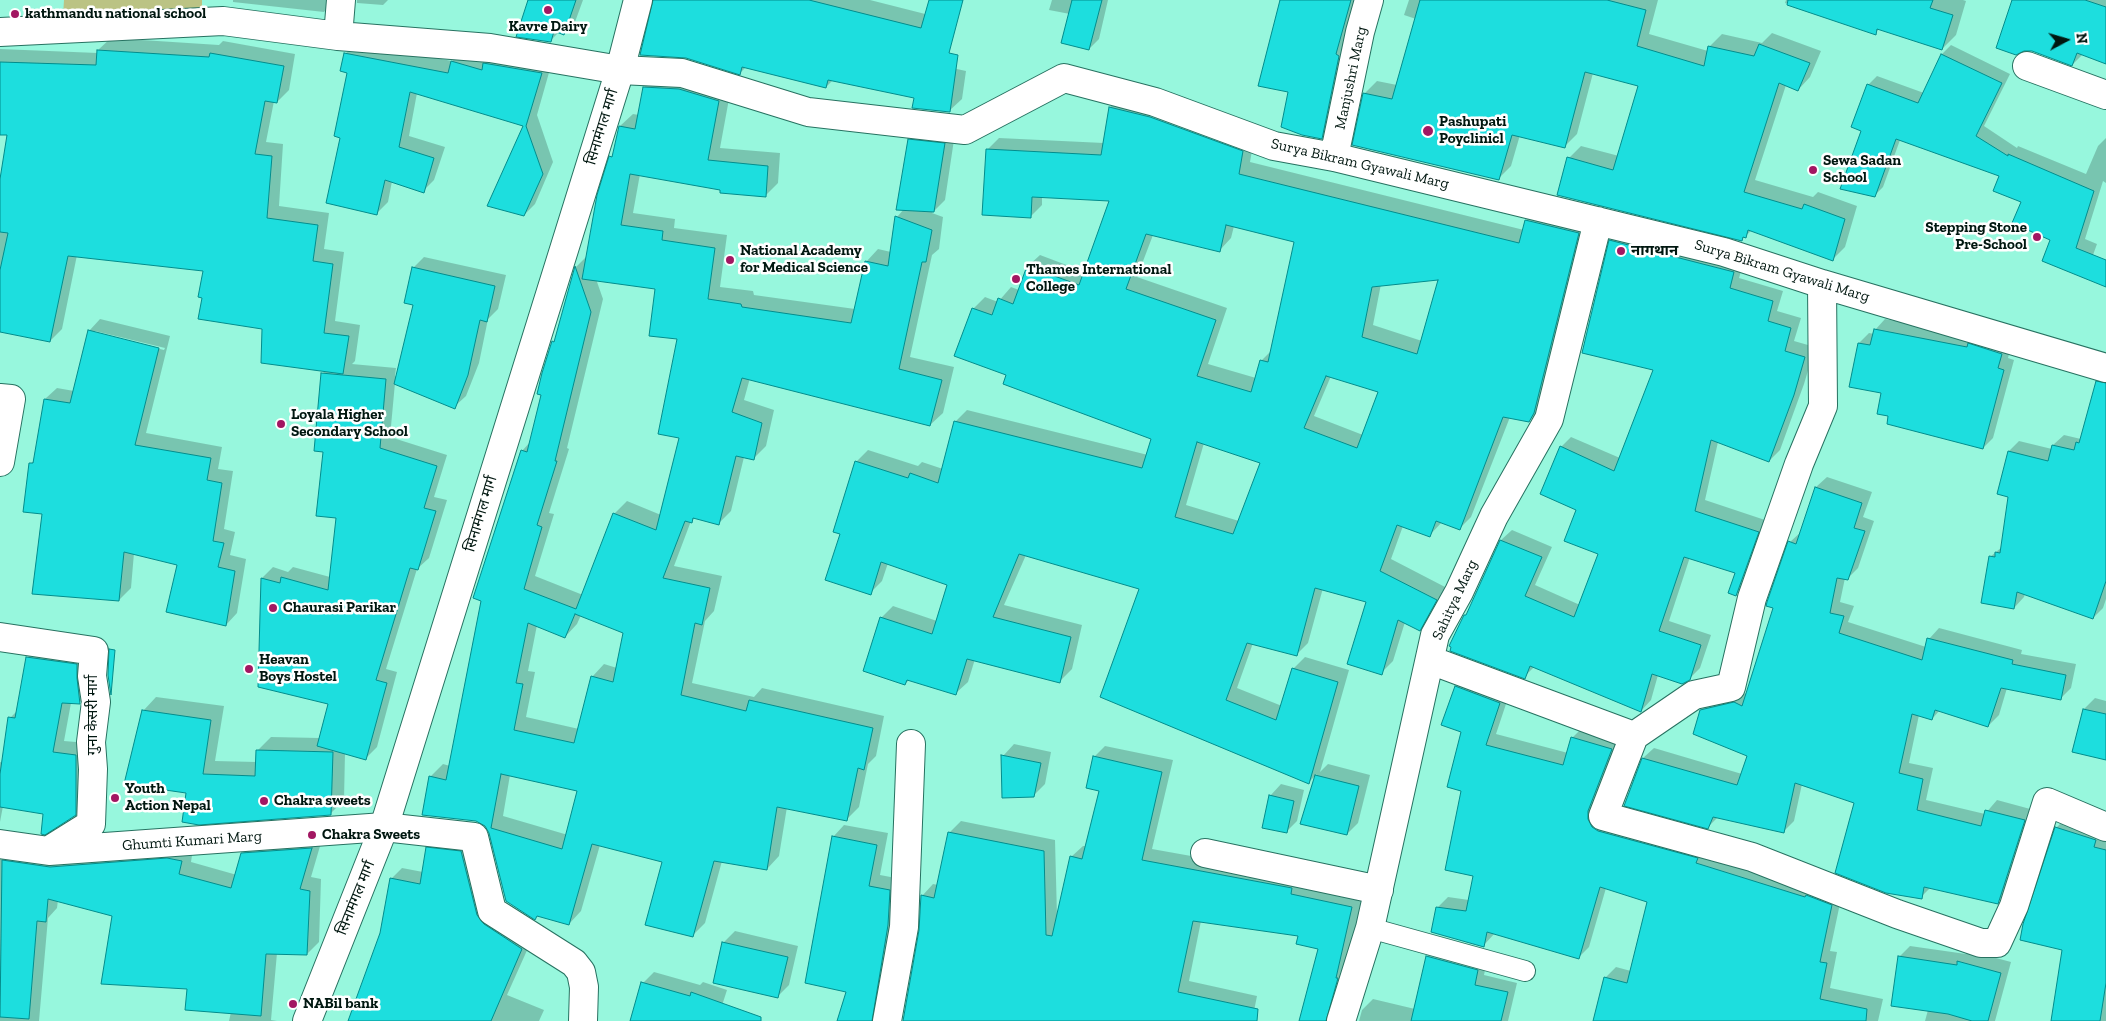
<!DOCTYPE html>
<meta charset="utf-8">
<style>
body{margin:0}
#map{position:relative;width:2106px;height:1021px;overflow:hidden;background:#97f7dd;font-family:"Zilla Slab",serif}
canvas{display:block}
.north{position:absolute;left:2041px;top:15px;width:50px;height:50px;-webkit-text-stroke:4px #fff;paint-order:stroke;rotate:84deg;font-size:14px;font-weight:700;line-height:20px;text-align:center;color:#001710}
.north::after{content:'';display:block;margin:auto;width:18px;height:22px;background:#001710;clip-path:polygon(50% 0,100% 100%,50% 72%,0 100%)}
</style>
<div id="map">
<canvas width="2106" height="1021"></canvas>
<div class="north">N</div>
</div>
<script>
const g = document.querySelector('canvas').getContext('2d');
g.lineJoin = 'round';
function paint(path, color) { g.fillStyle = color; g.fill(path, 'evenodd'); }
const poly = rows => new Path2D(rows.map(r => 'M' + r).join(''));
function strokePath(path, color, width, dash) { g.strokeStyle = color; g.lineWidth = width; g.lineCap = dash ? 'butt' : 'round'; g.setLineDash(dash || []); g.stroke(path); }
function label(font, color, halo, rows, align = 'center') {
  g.font = font + ' "Zilla Slab","Noto Sans Devanagari",serif'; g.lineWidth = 5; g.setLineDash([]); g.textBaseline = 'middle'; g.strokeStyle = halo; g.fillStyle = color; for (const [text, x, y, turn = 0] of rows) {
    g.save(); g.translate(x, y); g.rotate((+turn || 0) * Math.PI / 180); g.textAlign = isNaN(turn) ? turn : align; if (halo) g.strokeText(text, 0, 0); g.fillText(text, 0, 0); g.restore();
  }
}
paint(poly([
 [64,0,202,0,202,14,63,16]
]), '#bbc384');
paint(poly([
 [233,0,335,0,324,12,233,2],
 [357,0,388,0,383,5,357,3],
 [529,0,583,0,575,22,564,33,559,32,550,41],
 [654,0,870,0,941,18,934,64,966,71,962,99,949,111,916,97,833,80,826,87,746,67,740,73],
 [1052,0,1108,0,1099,39,1089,49,1070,14,1049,10],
 [1282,0,1357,0,1331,127,1321,138,1289,91],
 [1409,0,1658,0,1649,34,1708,51,1710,46,1722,34,1762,43,1772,33,1821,51,1810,77,1798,90,1786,85,1755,180,1813,197,1818,192,1857,206,1845,247,1833,259,1752,230,1741,240,1569,158,1581,146,1619,156,1640,85,1593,73,1577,134,1564,147,1520,135,1511,166,1498,179,1364,94,1377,81,1397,85,1416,19,1404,15],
 [1786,0,1963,0,1966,1,1956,35,1942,49,1880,28,1875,33,1785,3],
 [2014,0,2106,0,2106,62,2083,54,2072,65],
 [111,38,219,45,223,41,295,54,289,90,277,102,274,101,266,142,283,144,279,206,329,213,324,249,344,252,335,321,360,325,355,361,352,364,396,368,395,376,397,377,414,304,413,268,424,257,506,275,498,309,488,319,479,363,466,396,454,407,395,383,390,437,447,455,434,497,447,500,429,558,417,569,386,669,397,672,377,747,366,758,345,753,344,800,330,814,188,792,143,711,156,697,224,706,215,761,257,762,257,751,271,737,320,738,330,703,262,578,273,567,288,572,293,567,330,577,337,517,325,451,322,374,325,371,263,328,204,269,77,255,62,329,50,341,0,331,0,188,8,134,0,134,0,49,98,53,98,50],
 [356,43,452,61,463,51,552,62,537,115,553,162,535,204,524,215,525,125,417,93,409,136,445,147,434,180,423,191,392,181,388,202,377,213,342,137,348,73,345,54],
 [1951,45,2010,74,1984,126,2017,148,2018,146,2086,174,2098,146,2106,138,2106,183,2103,181,2085,239,2097,244,2089,266,2022,202,2001,175,1900,140,1883,187,1874,196,1863,130,1868,85,1877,76,1924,93,1942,54],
 [656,75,731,88,720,148,780,153,778,183,766,195,640,174,633,213,675,219,674,228,727,235,720,287,753,291,754,295,855,309,866,262,878,249,891,252,897,217,904,209,909,140,920,129,955,133,945,200,932,213,943,217,939,249,932,255,910,357,954,367,943,413,930,425,750,378,744,400,774,410,766,446,753,459,744,457,731,511,718,524,695,518,691,521,674,566,722,576,714,611,705,621,692,683,754,697,762,688,884,716,876,756,868,764,859,807,846,820,787,807,779,856,767,869,722,861,705,923,692,936,664,861,600,845,581,911,569,924,490,833,486,825,430,777,443,764,450,766,522,451,531,441,553,342,556,339,576,267,587,256,611,157,614,154,620,126,633,114,639,115,644,87],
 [596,279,657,287,678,337,680,437,661,515,627,501,614,514,583,595,535,576,554,514,549,513,569,449,567,448,603,299],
 [581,615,625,632,617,668,604,664,592,677,579,729,526,717,535,672,528,671,537,625,565,637,577,624],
 [510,775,579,791,568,835,503,816],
 [1122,96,1254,139,1250,162,1524,230,1526,220,1538,208,1590,221,1541,409,1529,421,1510,417,1471,517,1459,529,1442,522,1429,536,1403,526,1391,559,1447,588,1431,618,1420,630,1405,622,1393,661,1381,673,1367,601,1323,588,1308,643,1296,655,1253,643,1237,688,1282,706,1293,669,1305,657,1349,670,1320,772,1328,764,1370,775,1358,823,1347,834,1301,823,1317,774,1309,782,1102,697,1141,588,1026,555,1004,605,1082,625,1072,669,1060,681,975,659,968,682,956,693,910,679,905,684,881,618,893,606,937,621,948,584,888,563,882,581,870,593,841,534,856,462,868,450,918,466,922,462,943,469,955,422,967,410,1148,455,1153,439,1008,374,973,309,985,297,998,302,1011,287,1019,290,1028,266,1040,255,1085,272,1111,199,1042,196,1042,205,1030,217,987,150,999,138,1104,143,1110,107],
 [1234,226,1295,241,1272,350,1262,360,1256,378,1208,364,1227,308,1137,277,1153,235,1220,250,1231,238],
 [1439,278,1422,341,1373,325,1381,284],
 [1331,376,1379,391,1363,435,1314,416],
 [1204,443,1261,462,1239,521,1186,505],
 [1621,230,1744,261,1739,278,1783,291,1777,311,1801,318,1794,341,1815,347,1804,384,1780,450,1769,461,1718,442,1705,500,1768,521,1747,584,1736,594,1736,573,1690,557,1669,621,1711,635,1700,668,1689,679,1658,675,1651,700,1641,711,1534,667,1524,677,1450,645,1469,612,1501,540,1512,530,1552,547,1535,585,1580,605,1599,554,1577,509,1561,447,1571,437,1620,458,1655,369,1610,241],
 [100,319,170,336,146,433,222,447,218,469,233,471,224,529,235,532,230,555,246,559,237,613,226,625,179,564,134,553,131,588,119,600,44,513,31,464,35,459,45,399,57,388,74,391,89,331],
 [95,331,165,348,164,350,95,333],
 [1885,319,2012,343,2008,358,2014,360,1993,438,1983,448,1890,415,1882,392,1859,343,1869,333,1874,334,1875,330],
 [2106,404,2106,599,2103,608,2093,618,2025,594,2024,597,2014,608,1990,557,2002,547,2010,496,2009,451,2019,441,2052,449,2053,445,2064,435,2081,439],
 [1827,477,1872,492,1863,517,1874,521,1858,568,1847,579,1845,578,1840,602,1854,606,1848,622,1926,647,1929,639,1939,628,2022,650,2021,654,2076,664,2071,688,2061,698,2007,688,1999,715,1988,726,1940,710,1932,719,1919,715,1909,763,1933,768,1926,800,1985,814,1997,800,2034,810,2008,892,1997,903,1931,887,1921,897,1855,802,1802,784,1794,821,1783,832,1718,817,1708,827,1625,805,1643,758,1654,748,1742,774,1749,755,1701,710,1712,700,1747,693,1775,607,1790,542,1801,532,1816,487],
 [40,645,89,653,91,691,79,703,71,703,64,741,88,743,87,802,75,814,44,813,3,806,0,822,0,762,3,763,10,718,18,710,28,657],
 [1467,676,1510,692,1496,734,1568,753,1572,738,1583,727,1622,738,1599,798,1842,894,1830,951,1837,952,1830,988,1883,999,1878,1021,1594,1021,1605,978,1616,967,1631,971,1649,901,1606,888,1589,947,1578,958,1495,933,1483,946,1437,908,1448,897,1469,900,1474,875,1463,790,1462,731,1456,687],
 [2095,698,2106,701,2106,759,2073,751,2084,709],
 [1014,744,1051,752,1045,784,1034,795,1003,756],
 [1105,746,1173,760,1152,849,1303,876,1362,896,1347,967,1342,1021,1300,1021,1320,948,1299,935,1201,921,1189,981,1257,996,1252,1021,904,1021,921,930,922,896,933,884,938,885,949,833,961,821,1055,840,1057,916,1071,857,1083,846,1086,846,1100,790,1094,757],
 [1281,784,1304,790,1297,821,1286,832,1270,796],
 [2067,817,2106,836,2106,1021,2052,1021,2063,949,2056,828],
 [844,825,888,833,880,875,901,879,888,1021,838,1021,847,991,833,837],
 [323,836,311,877,321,879,319,942,307,954,277,953,271,1020,277,1021,229,1021,231,1012,188,987,113,916,58,900,57,908,48,918,39,1021,0,1021,0,846,193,849,191,862,237,875,242,854,255,841],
 [438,837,472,841,488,904,533,937,507,995,544,1010,539,1021,349,1021,381,933,391,879,402,868,423,872,427,848],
 [735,931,798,946,789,985,778,996,714,982,724,942],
 [1910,946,1966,954,1970,951,2011,962,1995,1021,1925,1021,1928,1010,1899,957],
 [1436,947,1487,961,1484,975,1517,983,1508,1021,1359,1021,1362,1010,1373,999,1415,1009,1427,956],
 [654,972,700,985,703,982,727,990,717,1021,631,1021,643,983]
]), '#0003');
const building = poly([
 [528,0,576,0,564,35,554,31,551,42,516,37,528,0],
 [653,0,809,0,921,28,929,0,963,0,949,53,958,55,950,112,912,108,914,98,828,80,826,88,742,67,740,75,686,58,640,55,653,0],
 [1072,0,1102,0,1089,50,1061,43,1072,0],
 [1280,0,1351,0,1336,54,1339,56,1322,139,1302,135,1281,127,1288,92,1258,86,1280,0],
 [1420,0,1607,0,1646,10,1637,46,1704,66,1708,46,1754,56,1759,44,1810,63,1798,91,1779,83,1744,192,1802,209,1804,204,1845,219,1833,261,1748,230,1746,238,1743,237,1742,241,1557,195,1567,157,1613,170,1638,86,1585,72,1565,148,1512,135,1499,180,1352,145,1363,93,1392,99,1420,0],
 [1788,0,1933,0,1930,8,1953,15,1942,50,1877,29,1876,35,1787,5,1788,0],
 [2012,0,2085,0,2106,7,2106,64,2077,53,2072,66,2032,51,2024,51,2016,55,1996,48,2012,0],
 [97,50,209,57,210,53,284,66,277,103,265,101,255,154,272,156,267,218,318,225,313,261,333,264,324,333,349,336,343,374,261,363,262,329,198,319,202,298,198,297,203,271,68,256,50,342,0,332,0,270,8,233,0,232,0,179,7,135,0,135,0,62,96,65,97,50],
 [344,53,448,73,451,61,482,70,483,63,542,73,526,126,543,174,524,216,487,206,523,126,410,92,399,147,434,158,424,193,385,180,377,215,326,203,340,138,334,136,347,73,340,71,344,53],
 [1941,54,2002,83,1976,136,2008,156,2008,154,2094,191,2076,248,2106,260,2106,287,2042,261,2050,240,2012,223,2021,202,1993,191,1999,176,1896,139,1875,197,1840,189,1861,131,1851,127,1867,84,1918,103,1941,54],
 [643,87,679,89,719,101,708,160,768,166,766,197,720,193,720,190,630,174,621,225,663,231,662,240,715,248,708,299,741,304,742,307,851,323,865,261,888,266,895,216,932,230,926,262,922,262,899,369,942,380,930,426,742,378,732,412,762,423,754,460,736,456,719,525,693,518,692,523,685,521,663,578,710,588,702,625,695,623,681,695,746,711,749,700,873,728,864,770,858,768,847,821,777,807,767,870,714,861,693,937,645,925,662,862,592,844,569,925,537,916,535,920,506,901,489,833,485,826,476,821,422,815,429,776,446,780,481,601,473,598,521,450,527,452,541,395,537,394,542,373,552,341,554,342,575,266,591,312,555,461,557,461,537,525,542,527,524,589,576,609,613,513,656,530,679,438,658,434,677,339,649,336,655,289,582,279,597,195,609,156,612,157,619,126,635,129,643,87],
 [575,614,623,633,613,682,591,676,574,743,514,730,523,684,516,683,528,623,565,638,575,614],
 [501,774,577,791,562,849,491,828,501,774],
 [1109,107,1150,117,1243,151,1239,174,1519,243,1525,220,1579,233,1534,413,1529,422,1503,417,1460,530,1436,521,1430,537,1397,525,1380,571,1437,600,1420,631,1398,620,1382,675,1347,664,1366,602,1315,588,1297,656,1247,643,1226,700,1276,720,1292,668,1338,682,1309,784,1100,697,1139,589,1019,554,993,617,1071,637,1060,683,967,659,956,695,907,680,905,685,863,671,880,617,932,634,947,585,881,562,871,595,825,580,840,534,833,532,855,461,908,478,910,473,938,483,954,421,1142,468,1151,439,1003,384,1006,375,954,356,972,308,992,315,998,298,1013,304,1027,266,1079,285,1109,201,1032,197,1031,218,982,215,986,149,1101,155,1109,107],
 [1226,225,1294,242,1268,362,1260,360,1251,392,1197,376,1216,320,1126,289,1146,234,1220,252,1226,225],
 [1438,280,1417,354,1362,337,1372,287,1438,280],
 [1326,376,1378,392,1357,448,1304,428,1326,376],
 [1197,442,1260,463,1233,534,1175,517,1197,442],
 [908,139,945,143,934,212,896,210,908,139],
 [1609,240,1734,272,1730,288,1773,301,1768,321,1791,328,1785,351,1805,357,1794,395,1769,462,1711,440,1695,511,1759,532,1736,596,1728,593,1735,573,1684,557,1659,631,1701,645,1690,680,1682,684,1652,674,1641,712,1530,666,1525,679,1450,651,1451,647,1449,646,1464,615,1466,615,1500,540,1542,557,1525,596,1574,617,1598,554,1564,541,1576,510,1540,494,1560,446,1614,471,1653,370,1582,353,1609,240],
 [412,267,495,286,487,322,480,320,468,375,455,409,394,384,413,305,404,303,412,267],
 [1874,329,1967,347,1968,343,2002,354,1998,368,2004,370,1983,449,1887,424,1888,416,1877,414,1881,393,1849,387,1858,343,1870,345,1874,329],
 [88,330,159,348,135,445,211,458,207,480,222,483,213,541,224,543,218,567,235,571,226,626,166,612,177,565,124,552,119,601,32,594,42,514,23,512,29,463,33,463,44,399,70,403,88,330],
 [321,373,386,379,380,448,437,466,424,508,436,511,418,570,410,568,376,680,387,683,366,760,317,746,328,704,258,687,261,578,280,583,281,577,328,590,336,518,316,516,323,452,314,451,321,373],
 [2096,381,2106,383,2106,581,2093,619,2017,592,2014,609,1981,603,1989,556,1995,557,1995,552,2000,553,2008,497,1997,494,2008,451,2048,461,2052,445,2074,450,2076,442,2079,443,2096,381],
 [1815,487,1862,503,1854,528,1865,531,1848,580,1837,578,1830,613,1844,616,1839,633,1922,660,1927,638,2013,660,2012,664,2066,675,2061,700,2001,688,1988,727,1935,710,1932,720,1912,714,1899,773,1923,779,1917,810,1981,826,1985,810,2025,820,1998,904,1924,887,1922,899,1886,893,1835,873,1854,803,1795,783,1784,833,1713,817,1708,829,1624,806,1642,758,1737,785,1747,756,1693,734,1700,710,1734,702,1742,706,1773,608,1766,606,1767,602,1788,541,1796,544,1815,487],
 [109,649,115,650,111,695,108,675,109,649],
 [26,657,77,664,77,678,80,704,62,703,53,752,76,755,76,815,45,835,41,834,43,814,0,807,0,774,8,717,15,718,26,657],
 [1455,686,1500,703,1486,745,1563,765,1571,737,1612,749,1588,811,1588,819,1592,827,1598,831,1698,858,1696,863,1805,897,1806,895,1832,905,1820,962,1827,963,1820,999,1867,1009,1866,1021,1593,1021,1604,977,1627,983,1647,902,1600,887,1579,959,1487,932,1484,947,1431,932,1436,907,1466,911,1473,876,1445,870,1461,791,1447,787,1461,732,1441,725,1455,686],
 [2083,709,2106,714,2106,760,2072,752,2083,709],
 [142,710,211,720,203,774,255,776,256,750,333,752,331,815,199,825,182,822,186,793,124,784,142,710],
 [1001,755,1041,763,1034,797,1002,798,1001,755],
 [1093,756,1162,772,1142,860,1292,888,1291,894,1352,907,1336,978,1338,978,1326,1021,1299,1021,1318,949,1296,944,1298,936,1193,921,1178,992,1258,1009,1257,1021,903,1021,919,930,921,895,934,898,948,832,1044,851,1046,935,1052,936,1070,856,1082,859,1099,791,1086,788,1093,756],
 [1315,775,1359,786,1347,835,1300,824,1315,775],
 [1269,795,1294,801,1287,833,1262,828,1269,795],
 [2055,827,2096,840,2094,847,2106,850,2106,983,2100,1021,2051,1021,2062,950,2020,940,2023,924,2055,827],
 [832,836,877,845,869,886,890,890,888,925,872,1021,837,1021,846,992,805,983,832,836],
 [426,847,461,851,477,915,484,924,522,949,491,1021,348,1021,380,933,390,878,420,884,426,847],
 [312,848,300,889,310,891,307,955,266,954,261,1016,185,1010,187,989,101,984,112,916,48,899,46,922,37,921,29,1019,0,1017,2,860,50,867,167,858,182,861,179,874,231,888,241,853,312,848],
 [722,942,788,957,778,998,713,983,722,942],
 [1426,956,1478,970,1475,985,1508,992,1501,1021,1411,1021,1426,956],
 [1898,956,1957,965,1957,961,2001,973,1988,1021,1972,1021,1948,1014,1891,1006,1898,956],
 [641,982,690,996,691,992,761,1017,761,1021,630,1021,641,982]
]);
paint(building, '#1ddede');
strokePath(building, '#028c8c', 1);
const service = poly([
 [1370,928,1525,971]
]);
const minor = poly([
 [0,32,223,21,338,36,490,48,620,70,682,73,808,112,965,130,1064,78,1155,102,1274,146,1334,157,1724,252,1822,284,2106,368],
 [338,36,341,0],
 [2027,66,2106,95],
 [1334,157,1360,32,1369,0],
 [0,398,11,399,0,462],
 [0,637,94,651,92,676,96,702,91,742,93,769,91,824,51,849],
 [1430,660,1634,736,1603,816,1752,857,1897,914,1981,943,1997,943,2014,906,2047,802,2106,827],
 [1634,736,1694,695,1731,687,1752,598,1799,464,1823,406,1822,284],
 [0,844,49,851,384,827,474,837,492,911,574,963,581,972,584,987,583,1021],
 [1205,853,1379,890],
 [887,1021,904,927,911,744],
 [1341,1021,1370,928,1435,635,1459,592,1494,516,1549,419,1598,221]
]);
const secondary = poly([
 [307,1021,384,827,620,70,638,0]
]);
strokePath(service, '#277261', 22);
strokePath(minor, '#277261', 30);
strokePath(secondary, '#277261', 30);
strokePath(service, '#fff', 20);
strokePath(minor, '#fff', 28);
strokePath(secondary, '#fff', 28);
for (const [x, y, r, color] of [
 [548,10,5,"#a21762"],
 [15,14,5,"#a21762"],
 [1428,131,6,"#a21762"],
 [1813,170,5,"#a21762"],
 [2037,237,5,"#a21762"],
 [1621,251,5,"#a21762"],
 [730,260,5,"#a21762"],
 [1016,279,5,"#a21762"],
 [281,424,5,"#a21762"],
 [273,608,5,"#a21762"],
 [249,669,5,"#a21762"],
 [115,798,5,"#a21762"],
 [264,801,5,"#a21762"],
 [312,835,5,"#a21762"],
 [293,1004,5,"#a21762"]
]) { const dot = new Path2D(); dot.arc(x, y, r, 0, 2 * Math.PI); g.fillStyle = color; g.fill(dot); strokePath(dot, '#fff', 2); }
label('bold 15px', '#001710', '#fff', [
 ["kathmandu national school",25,14],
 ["Kavre Dairy",548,27,"center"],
 ["Pashupati",1439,122],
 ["Poyclinicl",1439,139],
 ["Sewa Sadan",1823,161],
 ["School",1823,178],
 ["Stepping Stone",2027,228,"right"],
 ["Pre-School",2027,245,"right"],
 ["National Academy",740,251],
 ["for Medical Science",740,268],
 ["नागथान",1631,251],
 ["Thames International",1026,270],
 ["College",1026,287],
 ["Loyala Higher",291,415],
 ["Secondary School",291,432],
 ["Chaurasi Parikar",283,608],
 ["Heavan",259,660],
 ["Boys Hostel",259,677],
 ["Youth",125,789],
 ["Action Nepal",125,806],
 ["Chakra sweets",274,801],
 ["Chakra Sweets",322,835],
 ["NABil bank",303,1004]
], 'left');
label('15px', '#001710', '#fff', [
 ["Manjushri Marg",1351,78,-78],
 ["सिनामंगल मार्ग",602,127,-73],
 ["Surya Bikram Gyawali Marg",1360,164,13],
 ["Surya Bikram Gyawali Marg",1782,271,17],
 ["सिनामंगल मार्ग",481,514,-73],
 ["Sahitya Marg",1455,600,-65],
 ["गुना केसरी मार्ग",93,715,-90],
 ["Ghumti Kumari Marg",192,841,-4],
 ["सिनामंगल मार्ग",356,898,-68]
]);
</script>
